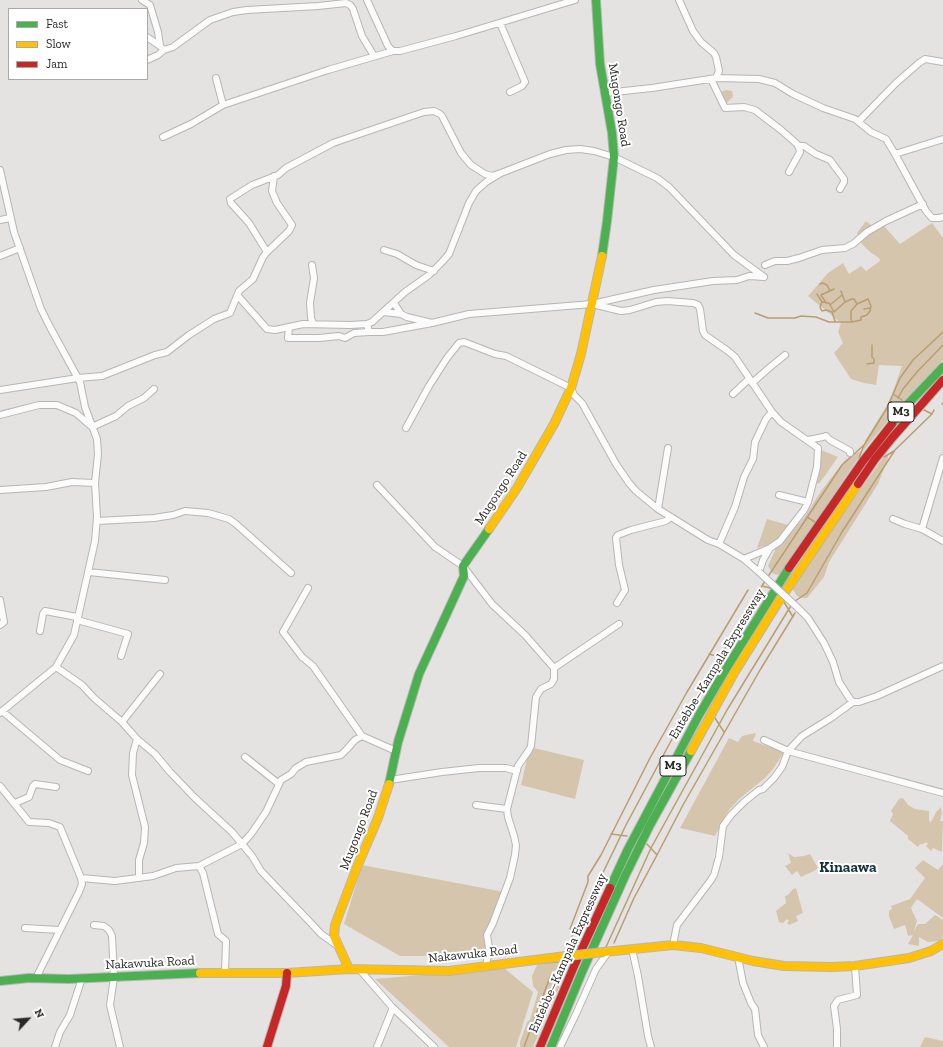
<!DOCTYPE html>
<meta charset="utf-8">
<style>
body{margin:0}
#map{position:relative;width:943px;height:1047px;overflow:hidden;background:#e4e3e2;font-family:"Zilla Slab",serif}
canvas{display:block}
.legend{position:absolute;left:8px;top:8px;width:140px;height:72px;box-sizing:border-box;background:#fff;border:1px solid #aaa9a9;margin:0;padding:5px 7px;list-style:none;font-size:12px;color:#2a2928}
.legend li{display:flex;align-items:center;gap:8px;height:20px}
.legend b{width:20px;border:1px solid #aaa9a9}
.north{position:absolute;left:8px;top:999px;width:40px;height:40px;-webkit-text-stroke:3px #fff;paint-order:stroke;rotate:64deg;font-size:11px;font-weight:700;line-height:16px;text-align:center;color:#2a2928}
.north::after{content:'';display:block;margin:auto;width:14px;height:18px;background:#2a2928;clip-path:polygon(50% 0,100% 100%,50% 72%,0 100%)}
</style>
<div id="map">
<canvas width="943" height="1047"></canvas>
<ul class="legend">
<li><b style="height:5px;background:#4caf50"></b>Fast</li>
<li><b style="height:5px;background:#ffc107"></b>Slow</li>
<li><b style="height:5px;background:#c62828"></b>Jam</li>
</ul>
<div class="north">N</div>
</div>
<script>
const g = document.querySelector('canvas').getContext('2d');
g.lineJoin = 'round';
function paint(path, color) { g.fillStyle = color; g.fill(path, 'evenodd'); }
const poly = rows => new Path2D(rows.map(r => 'M' + r).join(''));
function strokePath(path, color, width, dash) { g.strokeStyle = color; g.lineWidth = width; g.lineCap = dash ? 'butt' : 'round'; g.setLineDash(dash || []); g.stroke(path); }
function label(font, color, halo, rows, align = 'center') {
  g.font = font + ' "Zilla Slab",serif'; g.lineWidth = 4; g.setLineDash([]); g.textBaseline = 'middle'; g.strokeStyle = halo; g.fillStyle = color; for (const [text, x, y, turn = 0] of rows) {
    g.save(); g.translate(x, y); g.rotate((+turn || 0) * Math.PI / 180); g.textAlign = isNaN(turn) ? turn : align; if (halo) g.strokeText(text, 0, 0); g.fillText(text, 0, 0); g.restore();
  }
}
paint(poly([
 [726,90,732,91,733,97,724,105,716,97,720,92],
 [866,221,877,230,884,226,900,244,932,223,943,238,943,360,903,402,863,451,780,575,773,574,768,566,776,548,804,518,821,491,845,460,860,451,863,451,865,441,886,407,892,394,902,366,879,365,876,385,864,383,851,379,834,353,843,343,838,332,841,323,808,296,828,273,843,263,849,274,861,266,866,271,880,261,879,258,870,252,861,243,857,233],
 [821,450,838,457,819,484,816,482,820,466],
 [886,454,888,456,888,458,878,484,829,562,824,577,807,598,801,598,797,596,792,588,836,524,882,459],
 [767,519,788,525,779,539,767,545,757,548],
 [756,733,753,741,784,752,773,769,765,778,739,799,729,810,715,836,680,828,729,738,738,742,742,736],
 [530,747,584,760,575,799,521,785],
 [903,798,908,805,915,809,929,811,929,821,931,822,936,812,941,807,942,813,940,821,943,821,942,852,933,848,931,851,926,846,928,844,926,842,923,844,920,844,918,847,908,839,908,836,890,821,893,814,891,811,899,799],
 [788,853,794,857,804,856,810,854,818,868,814,871,801,877,797,871,792,875,785,866,791,863],
 [923,860,938,870,943,864,943,918,917,899,911,908,917,921,914,931,918,924,925,924,935,915,943,920,943,935,941,941,928,942,919,937,919,946,908,944,913,935,908,936,905,925,894,929,889,916,889,911,892,909,891,906,910,899,925,878,915,868],
 [362,865,504,892,484,956,400,956,344,924],
 [796,888,803,913,796,916,798,921,796,922,789,925,787,923,789,921,787,919,783,923,779,922,776,911,786,903,785,896,788,895,793,889],
 [571,960,533,1047,520,1047,520,1042,527,1022,530,1020,538,992,533,986,532,976,537,965,539,963],
 [504,968,533,992,516,1047,449,1047,375,979],
 [925,1037,943,1041,943,1047,920,1047]
]), '#d6c5ad');
strokePath(poly([
 [820,284,823,283,827,285,830,291],
 [841,291,845,302],
 [817,294,822,302,820,307,822,311,826,310,832,312,835,321],
 [822,302,829,303,834,312,845,302,852,299,854,299,857,304],
 [826,303,821,295,834,289],
 [830,305,842,295],
 [864,309,870,308],
 [755,313,768,318,795,318,801,316,816,317,829,322,852,322,861,320,861,317,867,315,870,311,871,306,868,299,857,304,851,311,851,319,852,322],
 [867,364,874,363,874,359,872,357,872,345],
 [893,394,902,400],
 [898,398,903,389,917,372,943,345],
 [942,404,943,403],
 [924,410,932,414],
 [884,457,894,451],
 [859,458,864,445,887,408,900,378,913,360,943,332],
 [807,517,815,522],
 [767,578,842,465,864,445],
 [762,586,770,588],
 [795,601,807,593,842,532,895,450,932,414,934,410],
 [784,602,793,617],
 [709,654,726,659],
 [715,718,724,732],
 [611,834,627,836],
 [647,844,657,855,683,805,760,670,795,613],
 [570,929,588,882,588,876,601,855,650,758,687,692,748,590],
 [614,943,634,898,657,855],
 [579,946,567,947,626,825,679,726,765,581],
 [606,947,651,848,727,710,792,604],
 [544,963,558,962],
 [524,1047,550,977]
]), '#b99d73', 1.5);
const street = poly([
 [142,0,150,5,158,32,160,46,164,50],
 [367,0,388,46,393,51],
 [679,0,693,31,701,42,714,53,716,57,719,71,716,78],
 [500,23,525,82,522,86,510,92],
 [147,37,160,46],
 [147,60,158,55,164,50,173,47,210,20,233,12,247,10,318,6,346,3,350,5,353,9,362,36,374,56],
 [216,78,223,105],
 [711,79,725,108,744,107,755,110,781,130,797,144,799,148,800,152,789,172],
 [605,93,652,88,716,78,759,79,775,83,793,94,823,108,855,119,871,132,886,139,895,154,926,211,932,218,939,218,943,217],
 [859,121,896,83,919,63,925,59,943,62],
 [163,137,191,124,223,105,328,70,393,51,400,51,456,36,575,0],
 [799,146,804,146,816,154,830,160,844,179,844,182,840,189],
 [895,154,943,139],
 [0,170,14,232,41,309,50,327,80,382,85,407,97,439,98,454,95,483,97,517,95,541,74,635,56,667,0,713],
 [0,220,10,218],
 [384,250,397,254,416,265,434,271],
 [267,252,289,231,292,225,277,203,272,191,274,176],
 [0,256,20,248],
 [312,265,314,278,310,303,311,318,313,323],
 [765,265,775,261,787,261,799,258,822,250,845,248,853,244,867,232,886,221,923,204],
 [238,296,267,329,275,330,303,324,350,325,367,324,372,322,405,292,429,275,442,262,449,254,469,203,476,191,486,182,501,173,550,154,566,150,580,149,594,151,614,157,657,178,669,187,734,255,764,277],
 [384,312,401,314],
 [432,323,469,314,592,304,654,290,713,281,737,280,749,276,764,277],
 [367,324,369,332,383,332,432,323,407,317,401,314,394,303],
 [289,327,288,338,319,338,339,336,345,338,354,333,369,332],
 [752,383,769,368,785,355],
 [0,390,78,378,102,376,155,355,167,352,189,335,214,319,230,313,239,291,253,279,263,257,267,252,249,223,231,203,230,199,252,185,278,175,286,168,333,143,424,112,434,111,440,114,442,116,461,153,471,165,485,174,492,176,501,173],
 [733,394,749,379],
 [0,415,39,405,57,405,76,413,92,427,116,416,128,406,144,398,154,389],
 [406,428,429,386,447,358,459,343,464,342,495,354,506,356,571,388,574,395,582,403,616,464,629,483,636,491,658,509,708,540,719,544,744,559,759,572,763,560,770,548,780,541,804,510,808,502,817,467,818,448,781,422,772,412,735,357,728,351,705,335,703,331,700,309,698,305,693,303,667,301,656,302,630,310,621,311,592,304],
 [808,440,823,437,826,436,830,440,850,451,850,453],
 [377,485,435,547,463,566,492,604,525,635,554,668,619,624],
 [0,490,46,487,72,482,95,483],
 [779,495,808,502],
 [658,509,668,448],
 [893,519,905,524,922,529,943,541],
 [97,521,154,518,173,515,185,511,208,513,229,519,236,524,291,573],
 [922,529,943,458],
 [719,544,735,507,744,477,753,459,755,442,766,419,772,412],
 [744,559,770,548],
 [89,572,165,580],
 [308,588,283,632,302,657,313,666,362,736,396,751],
 [0,600,4,622,0,625],
 [617,603,625,590,619,565,616,538,618,535,631,530,666,521,671,517],
 [798,608,808,618,824,643,833,662,839,682,850,699,853,702,859,702,877,696,943,666],
 [77,620,128,634,121,656],
 [40,631,43,614,45,611,77,617],
 [56,667,82,685,94,698,122,722,137,739,155,754,170,772,195,798,232,832,252,856,261,871,309,921,321,934,338,946],
 [2,711,60,760,88,771],
 [122,722,160,674],
 [137,739,133,753,132,775,145,827,144,843,139,860,139,878],
 [764,740,788,751,943,793],
 [245,757,279,784],
 [390,780,442,772,479,768,506,768,517,771],
 [0,786,29,822,49,823,60,827,81,878,82,884,79,892,36,978],
 [15,803,29,797,33,786,35,784,56,787],
 [476,805,507,809],
 [199,866,242,844,251,834,266,812,281,780,291,774,296,768,306,762,341,755,346,750,355,740,362,736],
 [81,878,115,881,153,876,176,868,199,866,203,873,218,934,226,941,225,973],
 [94,925,104,926,109,930,112,936,114,977,110,1005,120,1047],
 [25,928,59,930],
 [673,945,677,925,711,880,714,875,719,857,723,826,731,815,744,802,759,790,763,789,774,778,782,767,788,751,802,736,831,718,853,702],
 [632,949,638,976,648,1036,651,1047],
 [738,957,743,983,751,1003,755,1009,758,1035,764,1047],
 [486,967,489,948,487,935,493,923,510,878,515,855,516,845,514,836,508,817,507,809,518,766,529,750,531,746,536,697,541,689,551,684,554,679,554,668],
 [360,970,392,1007,392,1010,377,1047],
 [392,1007,434,1047],
 [55,1047,60,1032,70,1015,82,978],
 [560,1047,576,1014,596,969,609,951],
 [837,1047,837,1029,834,1006,838,1000,857,995,855,966]
]);
const fast = poly([
 [596,0,600,64,612,133,614,157,607,221,602,256],
 [892,424,905,407,943,367],
 [389,784,398,742,419,674,464,576,463,566,489,529],
 [610,888,628,849,699,715,726,669,789,568],
 [0,981,29,978,69,979,200,973],
 [551,1047,582,972,625,876,650,825,691,751]
]);
const slow = poly([
 [489,529,517,488,554,424,571,388,581,354,602,256],
 [691,751,734,673,777,604,858,484],
 [604,952,673,945,701,948,753,961,784,966,831,967,855,966,909,958,931,951,943,944],
 [349,969,334,936,335,925,357,867,378,818,389,784],
 [200,973,287,973,349,969,449,971,558,957]
]);
const jam = poly([
 [858,484,875,459,892,438,943,380],
 [789,568,863,461,892,424],
 [267,1047,286,986,287,973],
 [540,1047,575,964,610,888]
]);
strokePath(street, '#b7b6b5', 8);
strokePath(fast, '#b7b6b5', 10);
strokePath(slow, '#b7b6b5', 10);
strokePath(jam, '#b7b6b5', 10);
strokePath(street, '#fbfbfb', 6);
strokePath(fast, '#4caf50', 8);
strokePath(slow, '#ffc107', 8);
strokePath(jam, '#c62828', 8);
const streetBridge = poly([
 [759,572,798,608]
]);
const slowBridge = poly([
 [558,957,604,952]
]);
strokePath(streetBridge, '#b7b6b5', 8, []);
strokePath(slowBridge, '#b7b6b5', 10, []);
strokePath(streetBridge, '#fbfbfb', 6);
strokePath(slowBridge, '#ffc107', 8);
for (const [x, y, w] of [
 [901,412,26],
 [673,766,26]
]) { const box = new Path2D(); box.roundRect(x - w / 2, y - 10, w, 20, 3); g.fillStyle = '#fff'; g.fill(box); strokePath(box, '#2a2928', 1); }
label('bold 12px', '#2a2928', null, [
 ["M3",901,412],
 ["M3",673,766]
]);
label('13px', '#2a2928', '#fff', [
 ["Mugongo Road",619,105,81],
 ["Mugongo Road",501,488,-57],
 ["Entebbe–Kampala Expressway",717,664,-59],
 ["Mugongo Road",359,830,-69],
 ["Entebbe–Kampala Expressway",568,953,-66],
 ["Nakawuka Road",473,954,-6],
 ["Nakawuka Road",150,963,-3]
]);
label('bold 15px', '#14313c', '#fff', [
 ["Kinaawa",848,868]
]);
</script>
